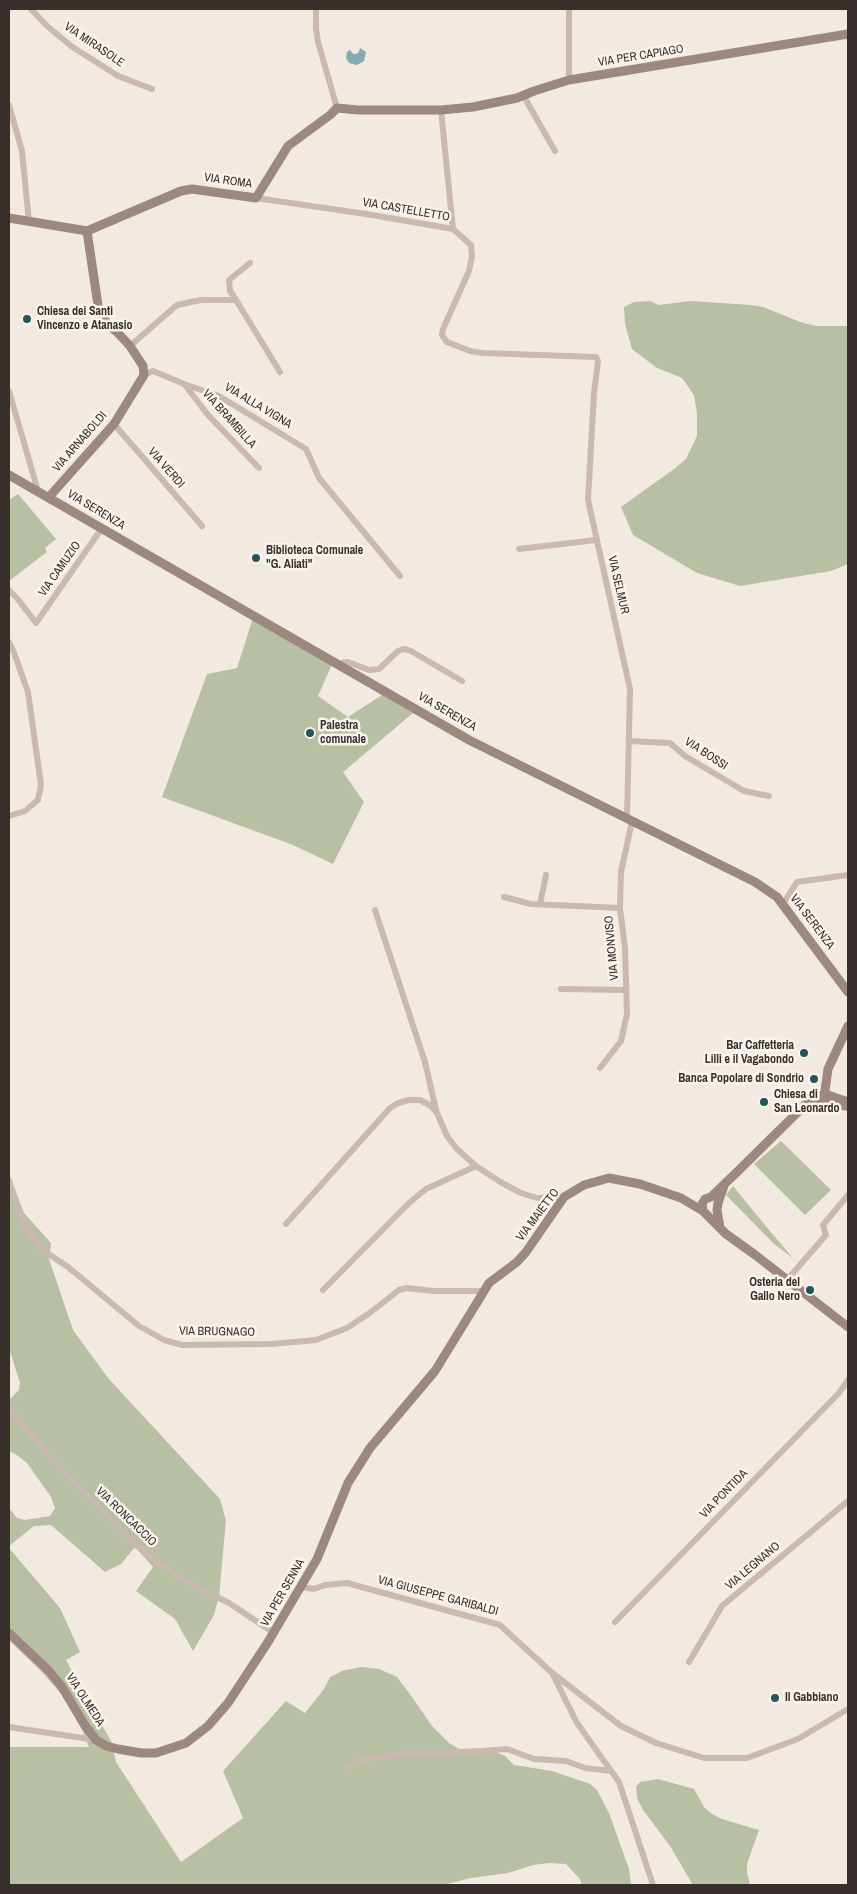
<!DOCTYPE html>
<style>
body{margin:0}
#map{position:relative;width:857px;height:1894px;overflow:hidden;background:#f2e9e1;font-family:"Archivo Narrow",sans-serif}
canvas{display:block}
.frame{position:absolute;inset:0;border:10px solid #382f2c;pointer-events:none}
</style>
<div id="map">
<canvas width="857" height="1894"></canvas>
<div class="frame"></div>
</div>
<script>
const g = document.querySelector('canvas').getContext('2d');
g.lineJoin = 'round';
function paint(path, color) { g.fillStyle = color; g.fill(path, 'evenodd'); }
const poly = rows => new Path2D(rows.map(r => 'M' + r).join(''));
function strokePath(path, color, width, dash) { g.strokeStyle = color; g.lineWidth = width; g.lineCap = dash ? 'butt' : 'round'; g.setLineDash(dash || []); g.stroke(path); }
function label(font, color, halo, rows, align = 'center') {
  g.font = font + ' "Archivo Narrow",sans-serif'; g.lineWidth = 5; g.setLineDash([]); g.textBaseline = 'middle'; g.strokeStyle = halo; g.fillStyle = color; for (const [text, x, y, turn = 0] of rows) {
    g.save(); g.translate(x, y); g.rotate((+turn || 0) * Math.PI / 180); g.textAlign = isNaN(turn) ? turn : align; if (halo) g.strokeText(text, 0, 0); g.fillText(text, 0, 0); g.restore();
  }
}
paint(poly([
 [650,301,659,305,690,301,751,305,763,307,803,323,817,326,848,326,848,564,831,571,740,586,697,573,633,535,621,507,674,469,686,459,697,436,697,413,694,395,682,378,657,368,632,349,625,324,624,307,634,302],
 [18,494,56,539,45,548,47,552,9,581,9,500],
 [253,618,332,664,318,696,348,717,382,695,413,713,343,772,364,802,333,864,293,845,162,797,207,674,237,668],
 [781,1141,831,1190,805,1215,754,1164],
 [9,1174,24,1213,51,1243,49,1259,73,1330,108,1378,220,1499,226,1521,219,1596,214,1615,193,1651,175,1619,136,1591,153,1567,135,1547,121,1564,105,1572,51,1525,34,1526,9,1546,9,1508,17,1518,25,1520,50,1516,55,1508,51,1497,27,1463,17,1455,9,1451,9,1400,19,1390,20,1383,9,1348],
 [733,1186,769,1230,793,1258,774,1244,726,1195],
 [9,1548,60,1608,80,1652,66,1660,112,1743,116,1762,181,1862,243,1818,223,1771,286,1701,305,1713,324,1689,330,1677,342,1671,361,1667,379,1669,397,1677,412,1697,432,1726,449,1743,459,1749,486,1748,505,1756,514,1765,552,1771,590,1784,597,1790,609,1813,629,1869,631,1885,582,1885,580,1879,566,1864,549,1863,533,1865,508,1873,471,1878,443,1885,9,1885,9,1747,89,1747,72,1706,40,1670,9,1640],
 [658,1779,694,1789,704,1807,712,1814,722,1819,759,1830,747,1864,747,1873,750,1885,693,1885,670,1846,643,1810,637,1798,636,1787,640,1782]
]), '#b7c0a2');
paint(poly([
 [360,48,366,52,364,61,357,65,349,63,346,58,347,52,350,50,353,54,356,54,359,52]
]), '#82adac');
strokePath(poly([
 [31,9,46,25,71,46,118,76,152,89],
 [316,9,316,28,318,42,337,108],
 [569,80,569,9],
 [523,95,555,151],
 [9,105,22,151,29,222],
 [441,110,453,229],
 [256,198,366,214,453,229,471,245,472,256,469,271,443,329,442,335,447,342,470,351,482,353,596,357,598,361,594,393,588,500,630,689,627,818],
 [236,300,230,291,229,280,250,263],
 [130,346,177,305,201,300,236,300,280,372],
 [144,375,153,371,184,384,219,396,306,449,319,478,400,576],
 [185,385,208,415,259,468],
 [9,391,38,491],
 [114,424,202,526],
 [519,549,596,540],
 [9,590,17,598,36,623,102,528],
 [9,642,13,650,28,692,41,785,38,800,25,811,9,816],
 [337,664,348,662,369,670,379,669,398,651,404,649,411,651,462,681],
 [629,741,670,743,685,756,744,791,769,796],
 [504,897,531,904,620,908],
 [540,904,546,875],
 [783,904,797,882,848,875],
 [375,910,425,1062,436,1110],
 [561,989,626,990],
 [600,1068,621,1041,627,1014,625,948,620,908,621,872,632,821],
 [9,1180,19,1213,31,1235,44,1251,68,1267,139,1326,164,1340,182,1345,271,1344,316,1340,347,1328,371,1312,399,1290,407,1288,433,1291,483,1291],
 [286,1224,390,1108,398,1103,409,1100,420,1100,431,1106,437,1113,447,1136,457,1149,476,1166,502,1183,521,1193,537,1198,564,1197],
 [787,1280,826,1235,823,1225,848,1195],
 [323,1290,409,1203,426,1189,476,1166],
 [9,1409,39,1444,130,1540,157,1562,185,1581,229,1603,274,1633],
 [302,1587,314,1589,325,1585,347,1583,500,1625,551,1672,621,1726,656,1743,704,1758,747,1758,798,1739,848,1709],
 [615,1622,839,1393,848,1380],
 [689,1662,722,1606,848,1501],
 [553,1675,577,1723,619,1782,653,1885],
 [9,1727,96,1740],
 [348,1767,364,1759,412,1753,444,1754,507,1749,534,1759,566,1761,585,1768,611,1771]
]), '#c9b9ae', 6);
strokePath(poly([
 [9,218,87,231,181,191,192,189,256,198,288,146,330,115,337,108,358,110,441,110,473,107,517,98,534,91,569,80,848,34],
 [9,475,469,740,755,882,777,897,848,992],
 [49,497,114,424,144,375,143,366,130,346,116,331,109,326,99,312,87,231],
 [848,1102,825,1094,809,1101,736,1173,711,1197,705,1199,702,1204,703,1211,726,1234,754,1254,848,1327],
 [818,1106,828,1103,846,1106],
 [806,1109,821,1102,824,1098,828,1069,848,1026],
 [720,1228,717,1210,718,1203,724,1186],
 [9,1633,49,1671,62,1687,84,1724,96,1740,106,1746,118,1749,141,1753,156,1753,186,1743,208,1726,228,1703,268,1642,317,1559,348,1483,370,1448,435,1371,489,1283,517,1262,526,1252,564,1197,584,1185,609,1178,640,1184,681,1198,703,1211]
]), '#9d887f', 9);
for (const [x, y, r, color] of [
 [27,319,5,"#245657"],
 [256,558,5,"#245657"],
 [310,733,5,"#245657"],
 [804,1053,5,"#245657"],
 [814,1079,5,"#245657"],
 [764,1102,5,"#245657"],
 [810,1290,5,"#245657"],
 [775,1698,5,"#245657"]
]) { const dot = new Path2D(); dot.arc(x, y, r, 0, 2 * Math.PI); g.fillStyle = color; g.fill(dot); strokePath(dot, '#f9f3ee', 2); }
label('12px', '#382f2c', '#f9f3ee', [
 ["VIA MIRASOLE",94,45,34],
 ["VIA PER CAPIAGO",641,56,-9],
 ["VIA ROMA",228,181,8],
 ["VIA CASTELLETTO",406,210,10],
 ["VIA ALLA VIGNA",258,406,31],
 ["VIA BRAMBILLA",229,419,48],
 ["VIA ARNABOLDI",80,442,-49],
 ["VIA VERDI",166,468,49],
 ["VIA SERENZA",96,510,31],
 ["VIA CAMUZIO",60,569,-55],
 ["VIA SELMUR",618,585,77],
 ["VIA SERENZA",447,712,30],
 ["VIA BOSSI",706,754,33],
 ["VIA SERENZA",812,922,53],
 ["VIA MONVISO",612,948,-95],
 ["VIA MAIETTO",538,1215,-53],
 ["VIA BRUGNAGO",217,1332,1],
 ["VIA PONTIDA",724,1494,-46],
 ["VIA RONCACCIO",126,1517,44],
 ["VIA LEGNANO",753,1566,-40],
 ["VIA PER SENNA",283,1593,-60],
 ["VIA GIUSEPPE GARIBALDI",438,1596,15],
 ["VIA OLMEDA",85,1700,57]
]);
label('bold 12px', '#382f2c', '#f9f3ee', [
 ["Chiesa dei Santi",37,312],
 ["Vincenzo e Atanasio",37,326],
 ["Biblioteca Comunale",266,551],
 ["\"G. Aliati\"",266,565],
 ["Palestra",320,726],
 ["comunale",320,740],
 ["Bar Caffetteria",794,1046,"right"],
 ["Lilli e il Vagabondo",794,1060,"right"],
 ["Banca Popolare di Sondrio",804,1079,"right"],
 ["Chiesa di",774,1095],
 ["San Leonardo",774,1109],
 ["Osteria del",800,1283,"right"],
 ["Gallo Nero",800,1297,"right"],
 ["Il Gabbiano",785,1698]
], 'left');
</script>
